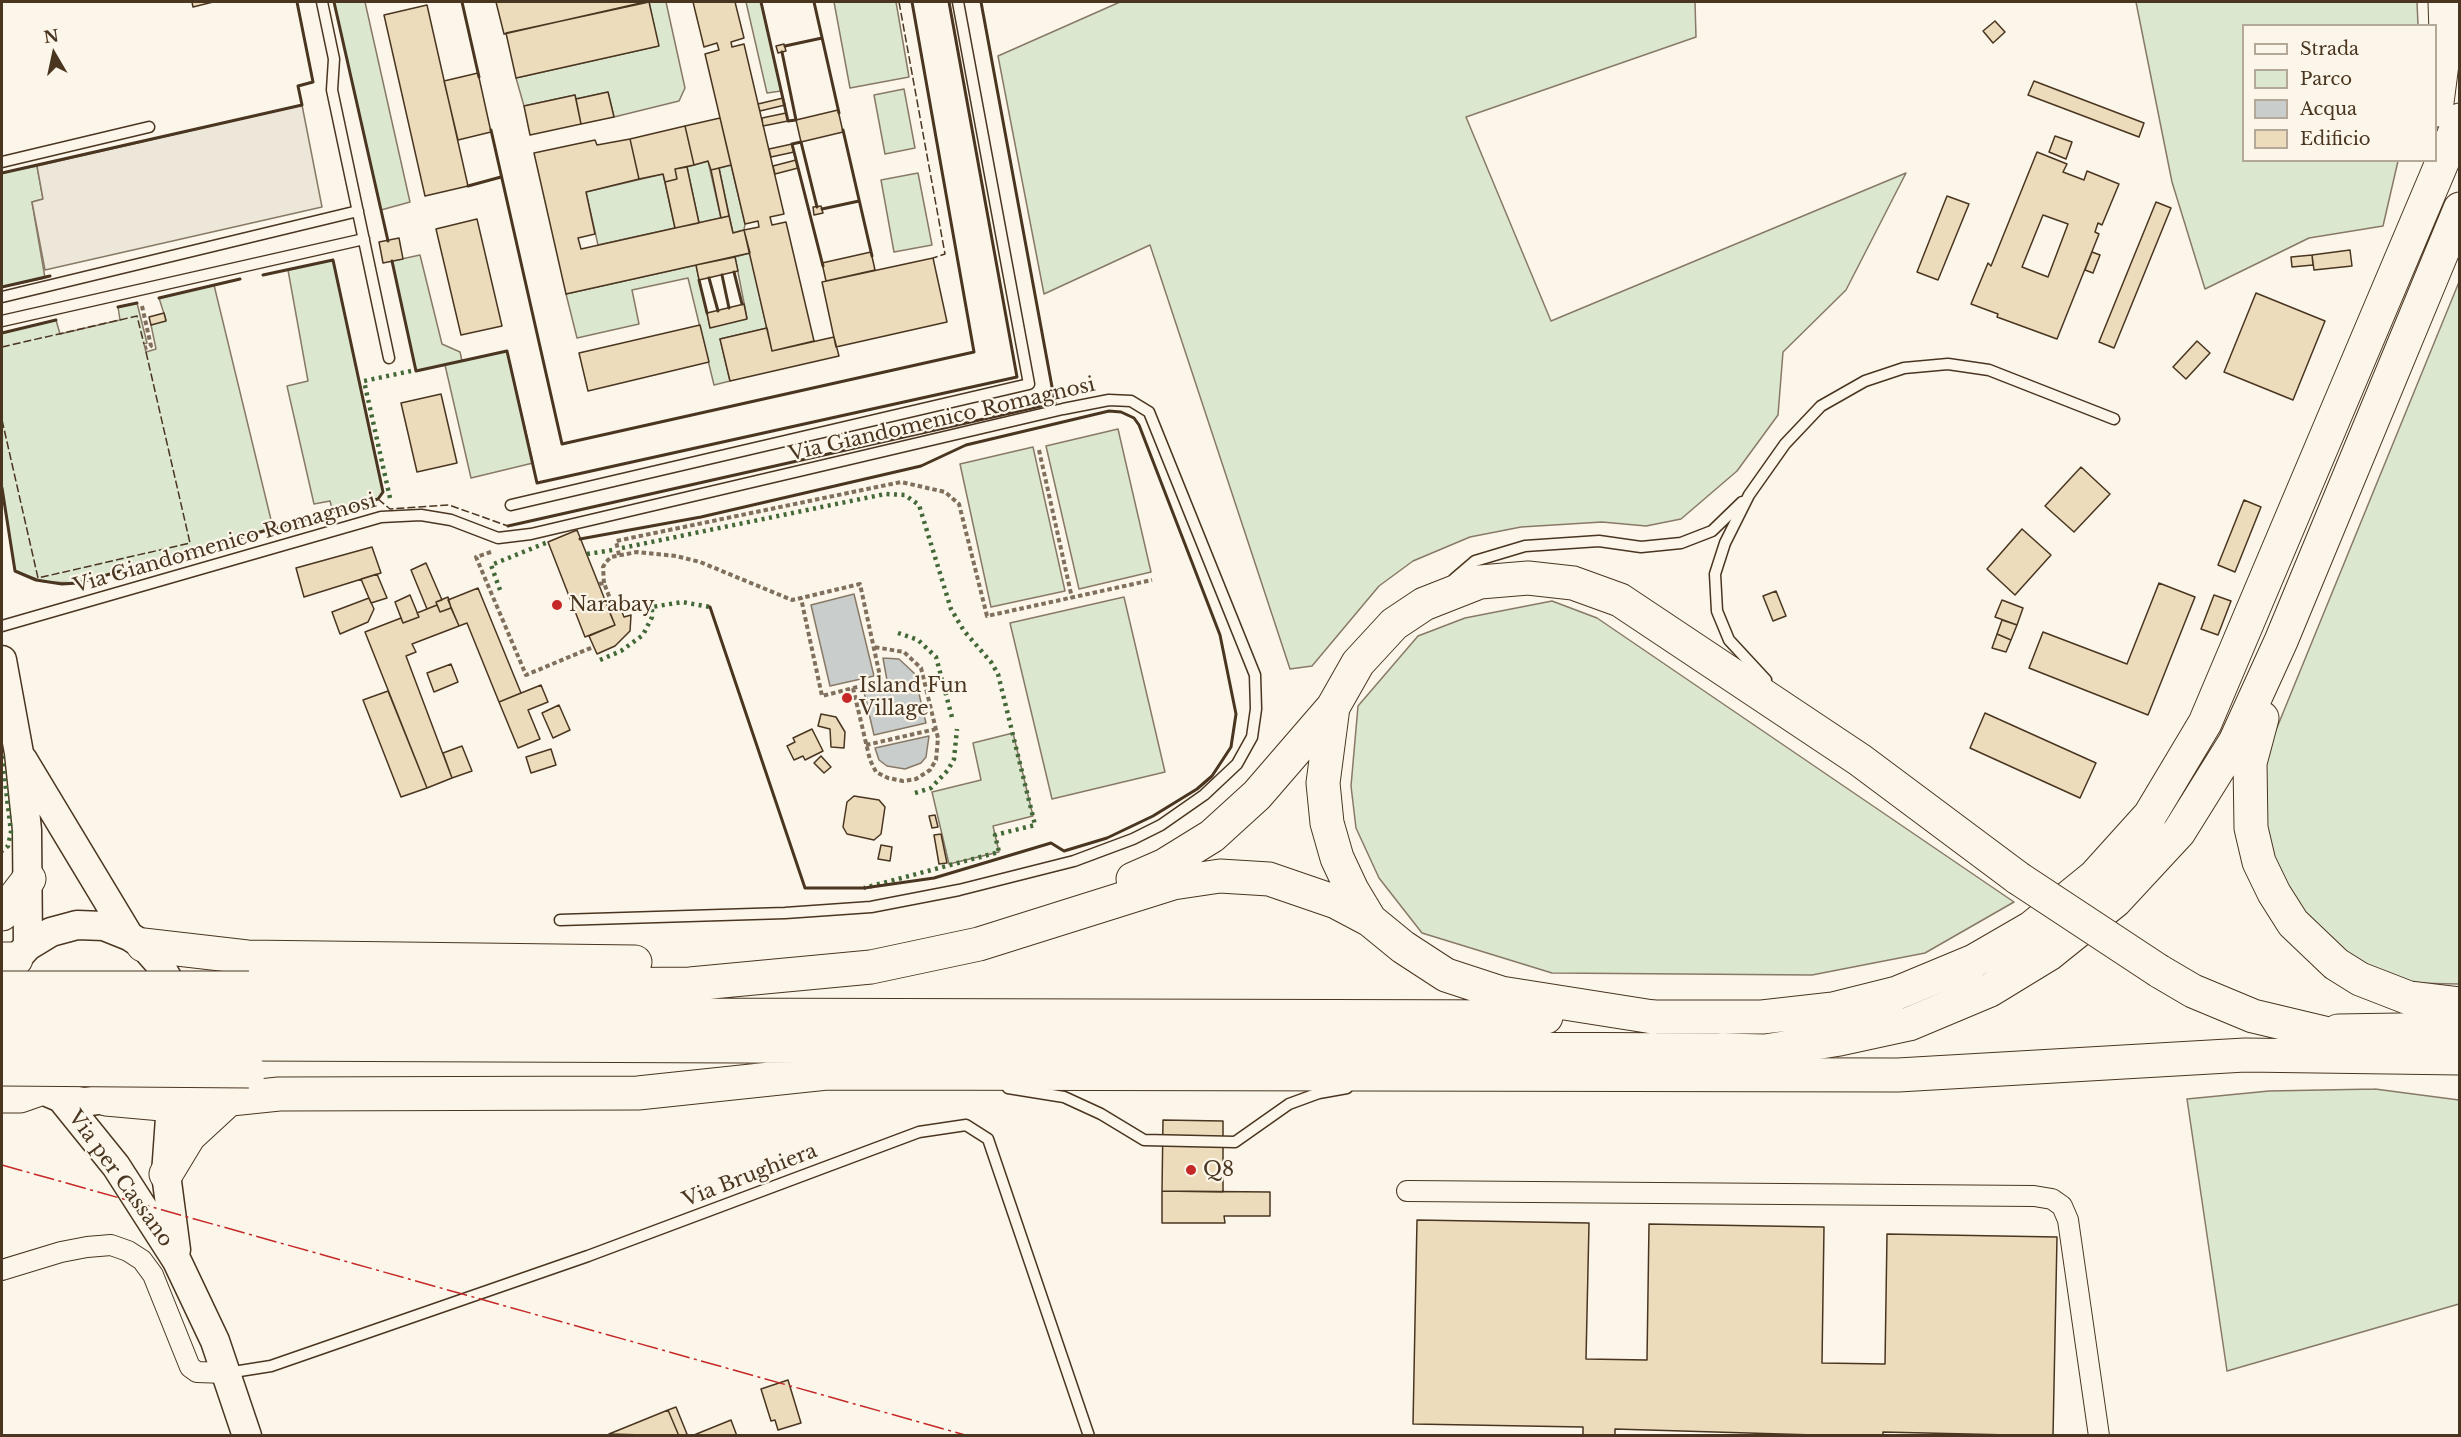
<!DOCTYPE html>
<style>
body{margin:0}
#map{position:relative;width:2461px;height:1437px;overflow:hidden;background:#fbf6e9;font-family:"Libre Baskerville",serif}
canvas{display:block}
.frame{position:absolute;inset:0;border:3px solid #4a3520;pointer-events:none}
.legend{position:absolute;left:2242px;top:24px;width:195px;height:138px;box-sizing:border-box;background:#fbf6e9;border:2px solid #b4a999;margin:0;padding:8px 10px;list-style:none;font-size:18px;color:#4a3520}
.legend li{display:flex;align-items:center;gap:12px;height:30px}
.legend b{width:30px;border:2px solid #b4a999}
.north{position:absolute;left:24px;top:24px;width:60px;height:60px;-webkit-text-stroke:4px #fbf6e9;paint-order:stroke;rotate:351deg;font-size:16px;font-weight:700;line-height:24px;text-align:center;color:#4a3520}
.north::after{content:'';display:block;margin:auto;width:21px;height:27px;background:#4a3520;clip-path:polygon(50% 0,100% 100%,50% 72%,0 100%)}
</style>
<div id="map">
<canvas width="2461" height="1437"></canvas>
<div class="frame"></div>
<ul class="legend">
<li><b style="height:8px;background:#fbf6e9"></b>Strada</li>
<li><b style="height:16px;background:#dce7d0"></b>Parco</li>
<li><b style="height:16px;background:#c9cecd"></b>Acqua</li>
<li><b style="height:16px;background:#ecdcbc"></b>Edificio</li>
</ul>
<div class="north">N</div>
</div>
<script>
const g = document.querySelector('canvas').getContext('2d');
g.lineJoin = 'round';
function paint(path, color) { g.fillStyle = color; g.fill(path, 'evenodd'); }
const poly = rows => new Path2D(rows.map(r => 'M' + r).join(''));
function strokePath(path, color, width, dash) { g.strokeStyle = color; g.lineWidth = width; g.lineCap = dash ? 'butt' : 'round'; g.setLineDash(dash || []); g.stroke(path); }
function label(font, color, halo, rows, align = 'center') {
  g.font = font + ' "Libre Baskerville",serif'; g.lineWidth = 4.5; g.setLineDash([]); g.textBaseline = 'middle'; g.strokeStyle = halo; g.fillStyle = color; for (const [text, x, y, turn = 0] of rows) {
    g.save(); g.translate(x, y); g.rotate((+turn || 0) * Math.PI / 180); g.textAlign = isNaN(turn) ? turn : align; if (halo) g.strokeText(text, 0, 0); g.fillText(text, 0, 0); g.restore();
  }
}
const green = poly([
 [334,2,365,2,410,202,381,210,334,2],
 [649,2,666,2,685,88,679,101,614,117,608,92,576,99,575,95,524,106,516,78,658,46,649,2],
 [746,2,761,2,781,91,767,93,746,2],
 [834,2,896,2,909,77,850,88,834,2],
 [1120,2,1695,2,1696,37,1466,117,1551,321,1906,173,1846,290,1783,352,1778,415,1737,471,1681,519,1646,526,1602,522,1521,527,1470,537,1413,561,1379,586,1312,666,1290,669,1150,245,1044,294,998,56,1120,2],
 [2136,2,2417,2,2418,25,2244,26,2244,160,2398,161,2383,226,2309,238,2205,289,2172,182,2136,2],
 [904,89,915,148,885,154,874,95,904,89],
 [708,161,721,218,699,223,687,167,708,161],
 [731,165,745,224,744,230,733,233,719,168,731,165],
 [37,166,43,199,32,202,45,278,2,287,2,173,37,166],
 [918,173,932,245,894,252,881,180,918,173],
 [663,174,675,228,598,245,586,192,663,174],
 [750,253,767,328,720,339,730,381,714,385,688,278,632,290,639,324,577,338,566,294,696,265,710,327,747,318,735,257,750,253],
 [420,255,442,344,460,352,462,361,507,351,533,463,471,478,445,365,416,371,392,261,420,255],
 [333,260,383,492,378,499,333,512,330,501,314,504,287,386,308,381,288,270,333,260],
 [2459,282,2459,984,2409,983,2347,957,2317,933,2272,868,2256,779,2459,282],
 [214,285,273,528,78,583,45,582,15,571,2,488,2,333,56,320,60,334,120,320,118,307,137,303,147,343,144,344,146,352,156,349,151,325,166,320,159,298,214,285],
 [1118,429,1151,572,1079,589,1046,446,1118,429],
 [1033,447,1065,591,991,607,960,464,1033,447],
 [1124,597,1165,772,1052,799,1010,623,1124,597],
 [1552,601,1597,618,2014,902,1925,953,1812,975,1552,973,1422,933,1379,878,1356,828,1351,786,1358,706,1418,636,1465,618,1552,601],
 [1013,733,1033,816,993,826,999,852,949,864,932,792,981,780,973,743,1013,733],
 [2375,1089,2459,1100,2459,1304,2227,1371,2187,1099,2269,1091,2375,1089]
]);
paint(green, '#dce7d0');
strokePath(green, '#887966', 1.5);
const parking = poly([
 [302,105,322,207,45,270,32,202,43,199,37,166,302,105]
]);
paint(parking, '#ede7d9');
strokePath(parking, '#887966', 1.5);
const water = poly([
 [854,594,874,676,830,686,811,605,854,594],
 [883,658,899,659,914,673,926,723,874,735,864,692,888,686,883,658],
 [929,736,926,757,921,763,905,769,887,766,879,760,875,748,929,736]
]);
paint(water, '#c9cecd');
strokePath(water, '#887966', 1.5);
const building = poly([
 [192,2,213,2,193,7,192,2],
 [496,2,645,2,504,34,496,2],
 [649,2,659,46,516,78,506,33,649,2],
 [693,2,735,2,744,38,731,42,732,47,744,44,784,214,770,217,772,225,786,222,814,341,772,351,744,230,759,227,758,221,745,224,705,54,719,50,717,43,704,47,693,2],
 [427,5,468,186,425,196,384,15,427,5],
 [1995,21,2005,32,1993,43,1983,31,1995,21],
 [784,44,786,51,778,53,776,46,784,44],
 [478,73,491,132,458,140,444,81,478,73],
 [2034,81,2144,123,2139,137,2028,95,2034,81],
 [608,92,614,117,581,124,576,99,608,92],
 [575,95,581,124,530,135,524,106,575,95],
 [783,98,785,105,760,111,758,104,783,98],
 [838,110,843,132,801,142,796,120,838,110],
 [786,113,788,121,763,126,762,118,786,113],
 [720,118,731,165,711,170,708,161,694,165,685,126,720,118],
 [685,126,694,165,675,169,677,179,665,182,663,174,639,179,630,139,685,126],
 [2055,136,2072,142,2066,159,2049,152,2055,136],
 [630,139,639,179,586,192,595,234,578,238,581,249,729,216,733,233,744,230,750,253,566,294,534,153,595,140,597,145,630,139],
 [792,144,794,152,771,157,769,149,792,144],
 [2037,152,2067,164,2063,172,2084,180,2087,171,2119,184,2102,225,2098,223,2095,232,2099,234,2057,339,1997,317,1998,314,1971,304,1988,263,1991,266,2037,152],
 [2043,215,2068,224,2048,277,2022,267,2043,215],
 [796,160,798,168,775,174,773,166,796,160],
 [687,167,699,223,675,228,665,182,677,179,675,169,687,167],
 [719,168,729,216,721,218,711,170,719,168],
 [1947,196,1969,204,1938,280,1917,272,1947,196],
 [2156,202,2171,208,2114,348,2099,342,2156,202],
 [821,206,823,213,814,215,813,207,821,206],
 [477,219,502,326,461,335,436,229,477,219],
 [399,238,403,259,383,263,379,242,399,238],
 [2350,250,2352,266,2314,270,2312,255,2350,250],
 [871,252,875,270,826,281,822,263,871,252],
 [2092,252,2100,255,2093,273,2085,270,2092,252],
 [2312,255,2313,265,2292,267,2291,257,2312,255],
 [735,257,738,271,699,280,696,265,735,257],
 [933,258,947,322,836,347,822,282,933,258],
 [2256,293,2325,321,2293,400,2224,372,2256,293],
 [744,304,747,319,710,328,707,313,744,304],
 [164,313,166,321,151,325,149,317,164,313],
 [700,325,709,362,588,391,579,353,700,325],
 [767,328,772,351,834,337,839,356,730,381,720,339,767,328],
 [2197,341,2210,353,2186,379,2173,367,2197,341],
 [441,394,457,463,417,472,401,403,441,394],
 [2081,467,2110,494,2074,532,2045,506,2081,467],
 [2244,500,2261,507,2235,572,2218,565,2244,500],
 [2022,529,2051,555,2015,595,1987,569,2022,529],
 [577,530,615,625,585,637,548,542,577,530],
 [372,547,381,573,304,597,296,568,372,547],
 [426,563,442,600,436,602,437,605,427,609,411,570,426,563],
 [377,574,387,598,371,603,361,579,377,574],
 [2159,583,2195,597,2148,715,2029,668,2043,632,2127,664,2159,583],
 [478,588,521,693,499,702,467,623,459,626,448,600,478,588],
 [1776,591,1786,616,1773,621,1763,596,1776,591],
 [410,595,419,617,403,623,395,602,410,595],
 [2214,595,2231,601,2218,635,2201,629,2214,595],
 [448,597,451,608,440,612,436,602,448,597],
 [369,598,374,609,368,622,340,634,332,612,369,598],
 [2002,600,2023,608,2017,625,1995,617,2002,600],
 [437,605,440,612,451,608,459,626,412,644,416,652,406,656,452,778,427,788,365,632,401,618,403,623,419,617,417,613,437,605],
 [620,607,624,617,631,615,630,631,615,646,597,654,589,636,615,625,609,611,620,607],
 [2002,620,2017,625,2011,640,1997,634,2002,620],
 [1997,634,2011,640,2006,652,1992,648,1997,634],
 [451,664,458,682,434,692,427,673,451,664],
 [541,685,548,702,528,710,540,739,518,748,499,702,541,685],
 [388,691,427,788,401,797,363,700,388,691],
 [559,705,570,730,553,738,542,713,559,705],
 [1985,713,2096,763,2080,798,1970,748,1985,713],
 [821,714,836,717,845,732,844,748,831,747,830,729,818,726,821,714],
 [812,729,823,751,805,760,803,756,794,760,787,746,795,742,793,738,812,729],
 [462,746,472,771,452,778,443,753,462,746],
 [551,749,556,765,531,773,526,757,551,749],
 [821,756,831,767,824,773,814,763,821,756],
 [854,796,879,800,885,807,881,834,874,840,847,834,843,827,847,802,854,796],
 [935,815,938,827,932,828,929,816,935,815],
 [941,834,947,863,939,864,934,835,941,834],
 [881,845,892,847,890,861,878,859,881,845],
 [1163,1120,1223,1121,1223,1192,1162,1191,1163,1120],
 [1162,1191,1270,1192,1270,1216,1224,1216,1225,1223,1162,1223,1162,1191],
 [1417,1220,1589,1223,1586,1359,1647,1360,1649,1224,1824,1227,1822,1363,1885,1364,1887,1234,2057,1237,2053,1436,1883,1432,1883,1436,1848,1436,1615,1429,1615,1436,1583,1436,1583,1427,1413,1424,1417,1220],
 [788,1380,801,1423,778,1430,775,1420,771,1421,761,1389,788,1380],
 [676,1407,687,1434,682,1436,679,1436,668,1410,676,1407],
 [668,1410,679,1436,609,1434,668,1410],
 [731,1420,737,1436,695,1436,694,1435,731,1420]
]);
paint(building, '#ecdcbc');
strokePath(building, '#4a3520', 1.5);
const service = poly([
 [322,2,334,59,332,90,389,358],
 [2,162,149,127],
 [2,297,358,211],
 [2,321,364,239],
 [511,505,1029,384,958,2],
 [1454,579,1475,561,1525,546,1599,541,1641,547,1681,543,1712,531,1742,502],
 [2,626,381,517,421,515,451,520,498,538,531,534,1063,409,1109,400,1131,401,1149,412,1255,675,1256,709,1252,737,1237,764,1204,795,1161,825,1133,839,1074,861,959,890,871,907,785,913,560,920],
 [1766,680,1729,640,1717,611,1715,574,1725,543,1749,495,1785,444,1821,406,1865,381,1904,368,1948,364,1989,370,2114,419],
 [1008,1088,1064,1097,1101,1114,1144,1140,1235,1142,1289,1104,1319,1093,1347,1088],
 [227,1373,271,1366,588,1256,919,1132,966,1125,988,1139,1089,1436]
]);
const minor = poly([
 [1407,1191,2034,1196,2052,1199,2062,1206,2068,1220,2099,1436],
 [2,1270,61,1252,87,1247,111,1245,128,1251,142,1260,153,1275,190,1367,197,1372,226,1373]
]);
const secondary = poly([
 [2,660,19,753,27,830,28,946],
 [23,760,129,936],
 [4,979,16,959,28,946,51,932,77,925,104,926,129,936,143,945,158,962,169,981,174,1009],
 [175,1048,166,1174,176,1250],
 [23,1075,40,1089,61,1098,84,1102,106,1099,127,1091],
 [61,1098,116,1166,177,1261,215,1341,247,1436]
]);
const trunk = poly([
 [1333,707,1323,783,1327,823,1337,858,1352,890,1370,920],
 [1133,879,1165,865,1212,836,1257,795,1333,707,1358,663,1394,624,1424,604,1480,582,1528,578,1573,583,1620,600,1860,760,2018,878],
 [2,914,29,879],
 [143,945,247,957,635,962],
 [2,959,16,959],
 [2159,971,2193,991,2253,1016,2362,1042],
 [249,988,690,984,871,967,979,944,1173,883,1220,876,1269,879,1336,902,1370,920,1403,947,1446,975,1501,993,1653,1017],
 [248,1014,1546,1017],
 [2338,1031,2460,1029],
 [248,1044,1722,1050],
 [2,1096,20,1096,40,1089],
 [106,1099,173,1105,279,1094,638,1093,827,1073,1898,1075,2245,1055,2460,1058],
 [166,1174,189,1136,228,1100]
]);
const motorway = poly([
 [2436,110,2446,33,2445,2],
 [2262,718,2250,763,2251,828,2259,862,2274,893,2293,923,2336,964,2360,979,2409,998,2460,1004],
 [1653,1017,1762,1017,1833,1009,1897,993,1974,961,2031,928,2095,876,2150,815,2205,723,2460,120],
 [1722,1050,1765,1051,1840,1039,1909,1024,1990,990,2049,954,2115,901,2179,832,2235,742,2281,641,2460,209]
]);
strokePath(service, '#4a3520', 13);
strokePath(minor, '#4a3520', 22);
strokePath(secondary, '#4a3520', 31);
strokePath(trunk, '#4a3520', 35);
strokePath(motorway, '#4a3520', 35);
strokePath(poly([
 [142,306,151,346,145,348],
 [1039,450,1072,598],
 [491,552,476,557,526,675,593,647],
 [619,555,616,541,901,482,945,492,959,504,987,616,1152,580],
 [604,583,603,567,606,562,611,557,637,552,676,556,700,562,792,600,801,598,860,584,881,681,822,696,801,598],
 [599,584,604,583,614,609],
 [853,688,870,760,876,772,888,778,903,781,916,779,930,770,936,760,938,738,921,668,904,652,874,647],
 [866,745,936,729]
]), '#7f6f5c', 4, [4.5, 3]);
strokePath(service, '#fbf6e9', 10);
strokePath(minor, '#fbf6e9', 20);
strokePath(secondary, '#fbf6e9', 28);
strokePath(trunk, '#fbf6e9', 33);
strokePath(motorway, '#fbf6e9', 33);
const trunkBridge = poly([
 [2018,878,2159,971],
 [2,988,249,988],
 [2,1013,248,1014],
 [2,1043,248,1044],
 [2,1069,249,1071]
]);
strokePath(trunkBridge, '#4a3520', 35, []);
strokePath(trunkBridge, '#fbf6e9', 33);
strokePath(poly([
 [390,498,364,381,411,371],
 [622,548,885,494,905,495,919,505,951,609,964,631,991,662,998,674,1035,825,995,835,999,852,864,888],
 [587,554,613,550],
 [500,590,491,565,548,542],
 [898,633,918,640,936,657,953,721],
 [600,660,621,651,643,635,652,617,652,607,682,602,710,607],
 [2,756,11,832,8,846,2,851],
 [915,793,931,788,948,770,954,759,957,729]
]), '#436837', 4.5, [3, 4.5]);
strokePath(poly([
 [899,2,945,254,933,258],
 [2,347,137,316,144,344],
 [2,420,38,578,190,543,146,352],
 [378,499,390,509,449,505,508,526]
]), '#4a3520', 1.5, [8, 3]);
strokePath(poly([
 [334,2,388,241],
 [462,2,479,77],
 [761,2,788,121,796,120,782,52],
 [814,2,839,113],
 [785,46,822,38],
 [491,130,562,444,974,352,912,2],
 [843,130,872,256],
 [2,173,302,105,298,86,313,82,297,2],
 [468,186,501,177],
 [817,207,801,142,792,144,823,266],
 [822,209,859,201],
 [392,261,416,371,507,351,537,483,1017,377,949,2],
 [734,272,742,304],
 [722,275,729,308],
 [709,278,718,311],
 [699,280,707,313],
 [2,287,50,276],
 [159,298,240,279],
 [118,307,137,303],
 [2,333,56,320],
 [2,488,15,571,36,580,62,584,78,583,378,499,383,492,333,260,263,275],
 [508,526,1055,403,981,2],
 [580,539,701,517,921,466,966,445,1109,411,1121,412,1134,418,1139,425,1220,635,1236,714,1231,747,1212,776,1197,789,1153,816,1107,838,1064,851,1051,843,934,878,864,888,805,888,710,607]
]), '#4a3520', 3);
strokePath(poly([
 [2,1165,969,1436]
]), '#c62828', 1.5, [21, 4.5, 3, 4.5]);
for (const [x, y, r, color] of [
 [557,605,6,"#c62828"],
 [847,698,6,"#c62828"],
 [1191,1170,6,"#c62828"]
]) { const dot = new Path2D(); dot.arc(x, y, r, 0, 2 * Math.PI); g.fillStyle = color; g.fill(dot); strokePath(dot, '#fbf6e9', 2); }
label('20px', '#4a3520', '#fbf6e9', [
 ["Via Giandomenico Romagnosi",942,420,-13],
 ["Via Giandomenico Romagnosi",225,544,-16],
 ["Via Brughiera",750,1176,-21],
 ["Via per Cassano",120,1179,54]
]);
label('20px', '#4a3520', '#fbf6e9', [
 ["Narabay",569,605],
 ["Island Fun",859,686],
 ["Village",859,709],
 ["Q8",1203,1170]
], 'left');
</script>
